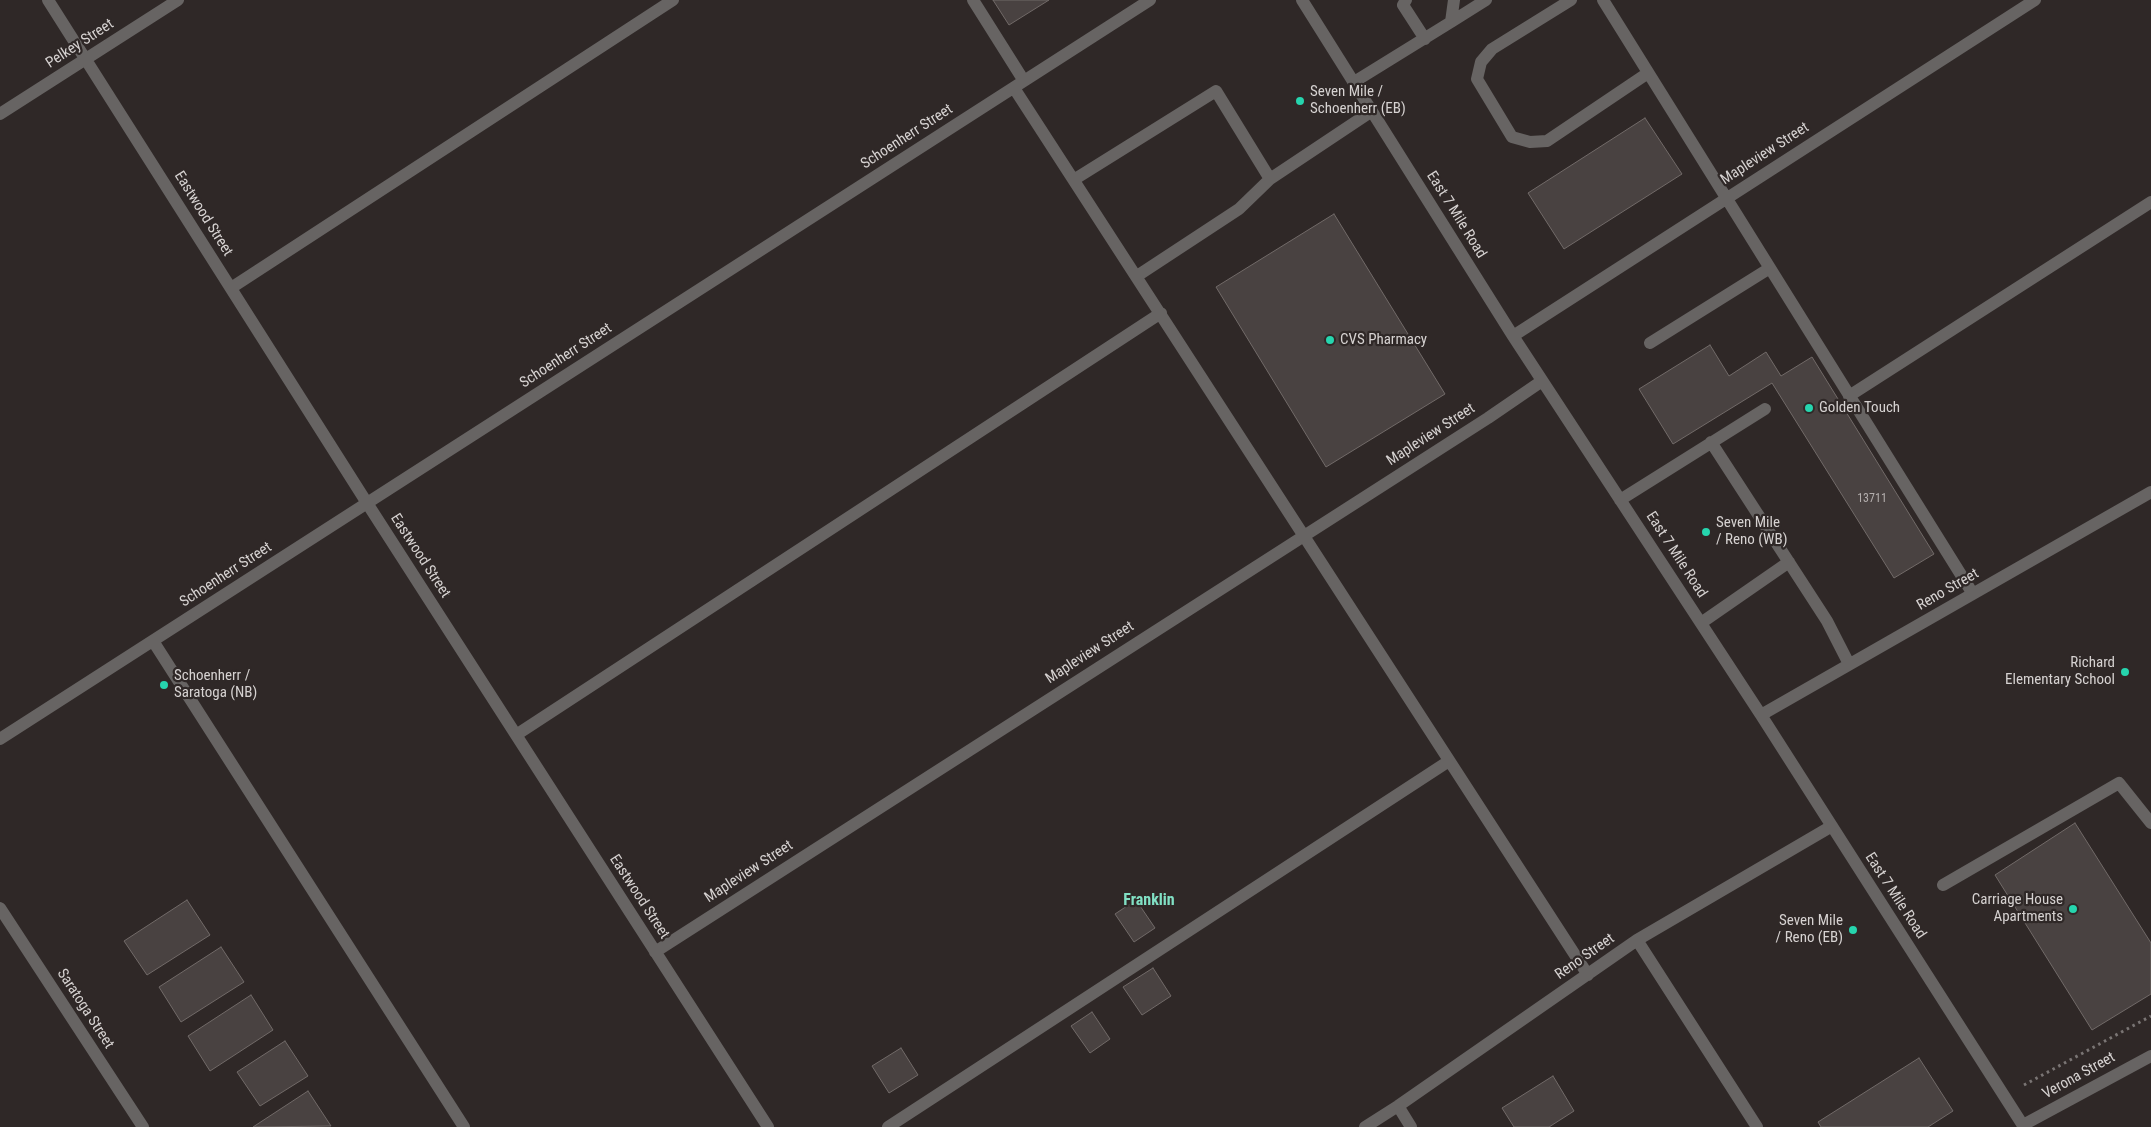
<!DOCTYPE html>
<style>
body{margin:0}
canvas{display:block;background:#2f2827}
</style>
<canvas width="2151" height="1127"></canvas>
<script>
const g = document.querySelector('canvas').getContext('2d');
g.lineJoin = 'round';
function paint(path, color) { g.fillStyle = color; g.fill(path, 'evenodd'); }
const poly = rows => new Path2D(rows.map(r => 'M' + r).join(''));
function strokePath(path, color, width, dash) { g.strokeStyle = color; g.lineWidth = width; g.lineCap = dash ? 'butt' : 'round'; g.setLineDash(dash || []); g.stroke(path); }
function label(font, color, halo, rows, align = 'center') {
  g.font = font + ' "Roboto Condensed",sans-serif'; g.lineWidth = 4.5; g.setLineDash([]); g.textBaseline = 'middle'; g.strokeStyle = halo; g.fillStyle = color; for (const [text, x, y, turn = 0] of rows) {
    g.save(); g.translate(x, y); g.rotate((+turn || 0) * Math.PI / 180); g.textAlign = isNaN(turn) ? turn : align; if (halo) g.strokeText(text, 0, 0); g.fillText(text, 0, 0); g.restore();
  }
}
const building = poly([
 [993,0,1049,0,1009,25,993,0],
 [1645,118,1682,174,1564,249,1528,193,1645,118],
 [1334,214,1445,394,1326,467,1216,287,1334,214],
 [1710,345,1729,376,1766,352,1781,376,1812,357,1934,554,1894,578,1772,383,1673,444,1639,389,1710,345],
 [2075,823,2151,943,2151,994,2092,1030,1995,875,2075,823],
 [187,900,210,935,147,975,124,941,187,900],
 [1136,900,1155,928,1134,942,1115,914,1136,900],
 [221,947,244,982,181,1022,159,987,221,947],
 [1153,968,1171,996,1142,1015,1123,987,1153,968],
 [251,995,273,1030,210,1071,188,1036,251,995],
 [1092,1012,1110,1039,1090,1053,1071,1026,1092,1012],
 [285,1041,308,1076,260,1106,237,1072,285,1041],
 [901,1048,918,1075,889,1093,872,1066,901,1048],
 [1919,1058,1953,1111,1928,1127,1821,1127,1818,1122,1919,1058],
 [1553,1076,1574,1111,1549,1127,1514,1127,1502,1108,1553,1076],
 [308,1091,331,1126,253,1127,308,1091]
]);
paint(building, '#494241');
strokePath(building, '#716a68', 1);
strokePath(poly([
 [2024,1085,2151,1016]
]), '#7a7574', 3, [2.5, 4]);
strokePath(poly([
 [48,0,367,503,768,1127],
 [973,0,1024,81],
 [1302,0,1513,336,1761,715,2024,1127],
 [1406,0,1403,5,1425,39],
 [1571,0,1492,49,1481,62,1477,79,1512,137,1530,142,1547,141,1648,73],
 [1603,0,1973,594],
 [1451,22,1486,0],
 [1354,82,1451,22,1454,0],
 [1014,88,1588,975],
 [0,114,178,0],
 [1075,179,1216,91,1270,179,1372,111],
 [1137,276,1239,209,1270,179],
 [231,288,673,0],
 [1513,336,2035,0],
 [1650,343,1770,268],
 [1849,396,2151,202],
 [1711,442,1827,621,1849,664],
 [1620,500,1765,409],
 [1701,623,1789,562],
 [153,641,464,1127],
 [1761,715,2151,492],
 [516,735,1161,313],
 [0,739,1150,0],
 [1943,885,2119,783,2151,823],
 [0,908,143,1127],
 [1637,940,1757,1127],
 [655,952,1488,418,1542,381],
 [1398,1106,1411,1127],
 [2023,1125,2151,1056],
 [888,1127,1449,761],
 [1365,1127,1398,1106,1637,940,1832,826]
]), '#676463', 12);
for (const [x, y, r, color] of [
 [1300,101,5,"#26d5ae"],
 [1330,340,5,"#26d5ae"],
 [1809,408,5,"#26d5ae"],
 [1706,532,5,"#26d5ae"],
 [2125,672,5,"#26d5ae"],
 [164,685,5,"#26d5ae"],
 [2073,909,5,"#26d5ae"],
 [1853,930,5,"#26d5ae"]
]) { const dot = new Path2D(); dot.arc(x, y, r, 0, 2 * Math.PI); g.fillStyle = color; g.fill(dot); strokePath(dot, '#2f2827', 2); }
label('12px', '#b3aead', null, [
 ["13711",1872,499]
]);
label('15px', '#d6d2d1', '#2f2827', [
 ["Pelkey Street",80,44,-33],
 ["Schoenherr Street",907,137,-33],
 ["Mapleview Street",1765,154,-33],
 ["Eastwood Street",203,214,58],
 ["East 7 Mile Road",1456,215,58],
 ["Schoenherr Street",566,356,-33],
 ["Mapleview Street",1431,435,-33],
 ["East 7 Mile Road",1676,555,57],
 ["Eastwood Street",420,556,57],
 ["Schoenherr Street",226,575,-33],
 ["Reno Street",1948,590,-30],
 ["Mapleview Street",1090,653,-33],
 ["Mapleview Street",749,872,-33],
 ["East 7 Mile Road",1895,896,57],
 ["Eastwood Street",639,897,57],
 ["Reno Street",1585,957,-35],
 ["Saratoga Street",85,1009,57],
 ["Verona Street",2079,1076,-29]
]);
label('15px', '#d6d2d1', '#2f2827', [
 ["Seven Mile /",1310,92],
 ["Schoenherr (EB)",1310,109],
 ["CVS Pharmacy",1340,340],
 ["Golden Touch",1819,408],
 ["Seven Mile",1716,523],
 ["/ Reno (WB)",1716,540],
 ["Richard",2115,663,"right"],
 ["Elementary School",2115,680,"right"],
 ["Schoenherr /",174,676],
 ["Saratoga (NB)",174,693],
 ["Carriage House",2063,900,"right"],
 ["Apartments",2063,917,"right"],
 ["Seven Mile",1843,921,"right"],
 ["/ Reno (EB)",1843,938,"right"]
], 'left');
label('bold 16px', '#81e0c4', '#2f2827', [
 ["Franklin",1149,901]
]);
</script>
